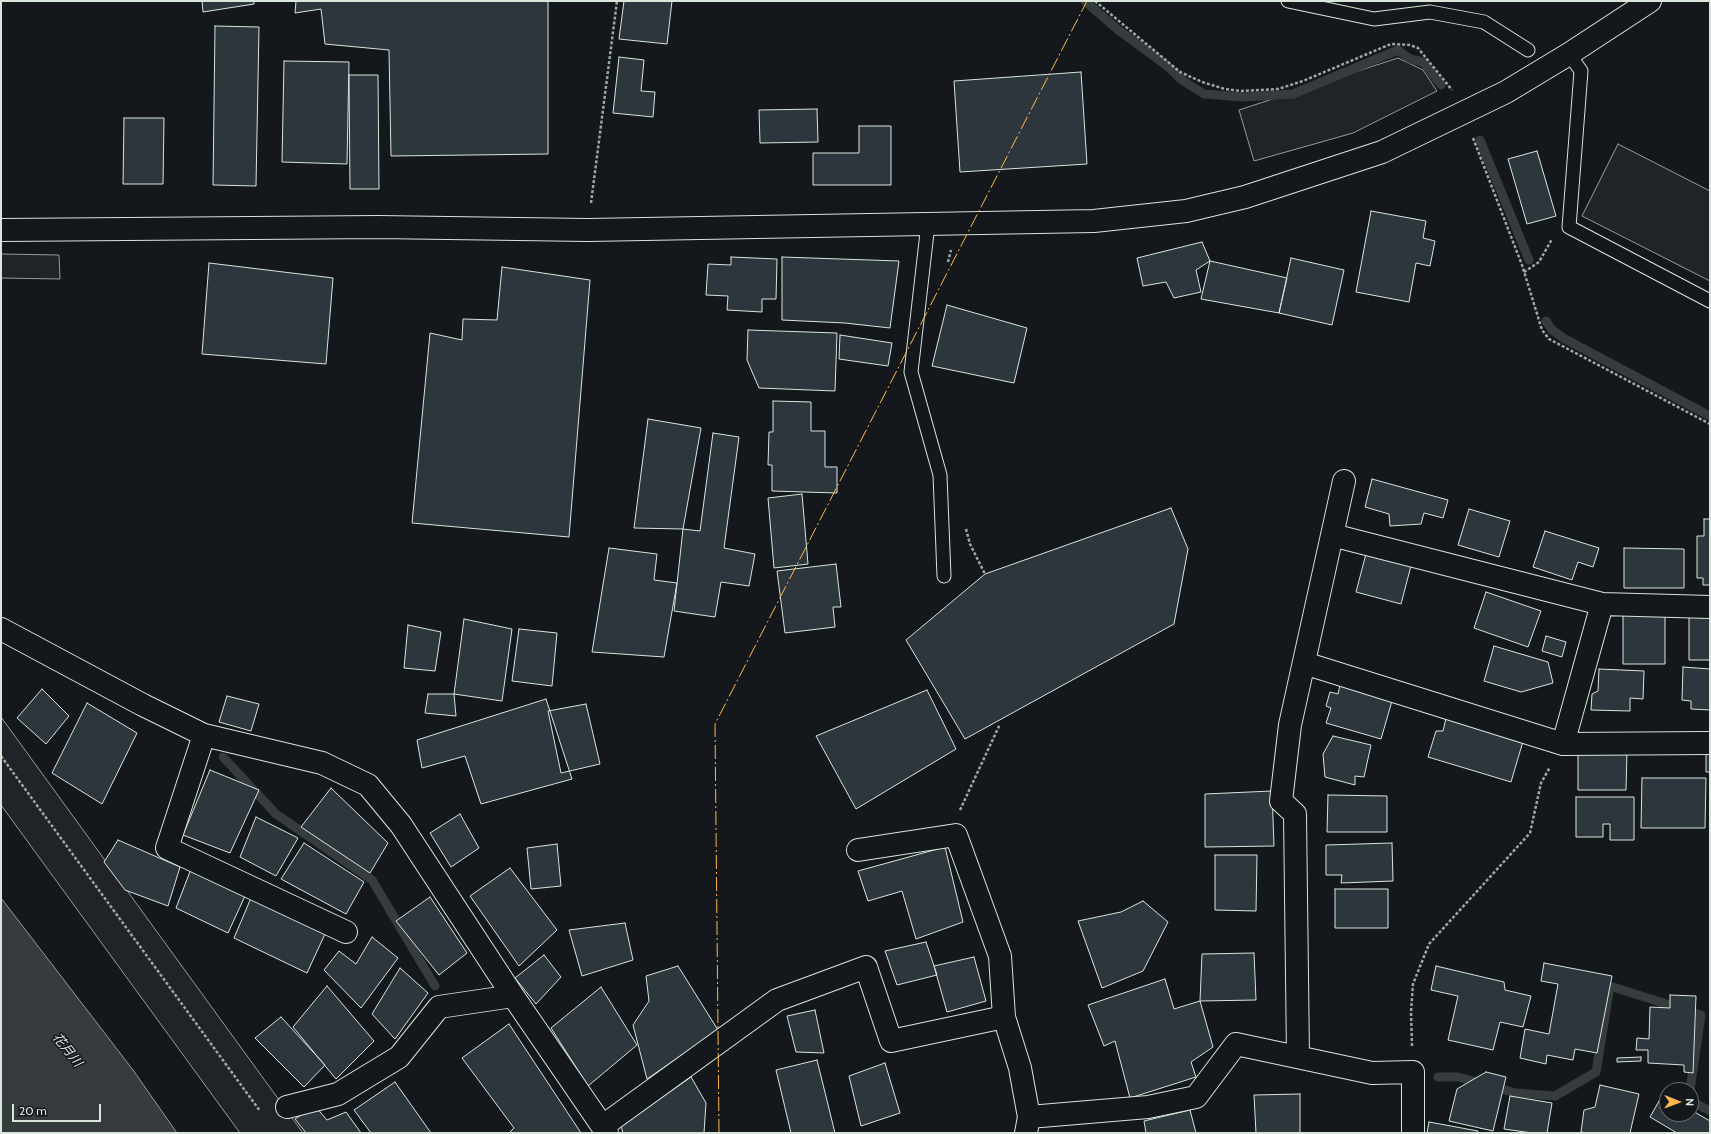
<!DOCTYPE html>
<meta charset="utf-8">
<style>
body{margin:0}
#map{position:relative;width:1711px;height:1134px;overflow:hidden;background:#14181c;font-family:Cabin,sans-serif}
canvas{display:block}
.frame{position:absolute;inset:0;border:2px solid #d8e6dc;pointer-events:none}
.north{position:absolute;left:1659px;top:1082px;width:40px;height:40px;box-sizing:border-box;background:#14181c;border:1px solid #626a69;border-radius:50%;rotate:91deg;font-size:11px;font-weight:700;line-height:16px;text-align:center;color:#d8e6dc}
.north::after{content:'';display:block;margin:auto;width:14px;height:18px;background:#ffb74d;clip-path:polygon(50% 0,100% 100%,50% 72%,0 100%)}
.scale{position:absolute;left:12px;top:1104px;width:89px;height:18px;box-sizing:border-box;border:2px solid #d8e6dc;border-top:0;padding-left:5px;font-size:12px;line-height:14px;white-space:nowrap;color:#d8e6dc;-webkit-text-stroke:3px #14181c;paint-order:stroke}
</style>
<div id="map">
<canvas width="1711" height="1134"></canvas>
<div class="frame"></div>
<div class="north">N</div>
<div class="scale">20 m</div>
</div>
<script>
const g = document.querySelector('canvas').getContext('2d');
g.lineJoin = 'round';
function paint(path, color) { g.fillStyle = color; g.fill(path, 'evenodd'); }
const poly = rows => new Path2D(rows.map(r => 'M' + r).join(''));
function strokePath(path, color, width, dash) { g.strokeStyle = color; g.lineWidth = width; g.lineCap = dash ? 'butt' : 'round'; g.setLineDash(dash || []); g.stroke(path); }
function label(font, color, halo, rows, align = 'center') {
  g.font = font + ' Cabin,"Noto Sans JP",sans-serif'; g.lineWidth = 3; g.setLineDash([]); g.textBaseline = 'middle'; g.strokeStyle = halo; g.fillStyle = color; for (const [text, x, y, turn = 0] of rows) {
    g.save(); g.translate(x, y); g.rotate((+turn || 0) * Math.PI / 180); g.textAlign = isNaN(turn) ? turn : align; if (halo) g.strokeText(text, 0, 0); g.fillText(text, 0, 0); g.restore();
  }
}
const green = poly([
 [1398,58,1423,70,1437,91,1353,133,1254,161,1239,110,1398,58],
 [1618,144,1710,191,1710,281,1582,216,1618,144],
 [1,254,59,255,60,279,1,278,1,254],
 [1,717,303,1133,240,1133,1,805,1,717]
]);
paint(green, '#202428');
strokePath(green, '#939e99', 1);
const water = poly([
 [1,898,133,1070,177,1133,1,1133,1,898]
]);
paint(water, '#363b3e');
strokePath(water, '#939e99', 1);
strokePath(poly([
 [1085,1,1117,29,1166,65,1182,80,1204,94,1244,97,1293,94,1398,50,1410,59,1423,62,1441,85],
 [1480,140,1529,260],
 [1546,321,1552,330,1565,339,1710,416],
 [223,757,276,814,372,880,435,986],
 [1438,1077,1458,1077,1516,1093,1555,1096,1596,1072,1610,986,1701,1015,1690,1090],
 [1691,1101,1710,1111]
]), '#363b3e', 9);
const building = poly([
 [202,1,254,1,254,4,203,12,202,1],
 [296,1,548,1,548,154,391,156,389,50,325,44,321,9,295,13,296,1],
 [624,1,672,1,667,44,619,39,624,1],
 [215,26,259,27,256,186,213,185,215,26],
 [619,57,644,60,641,91,655,92,653,117,613,113,619,57],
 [284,61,349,62,347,164,282,162,284,61],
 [1081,72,1087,164,960,172,954,81,1081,72],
 [349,75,378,75,379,189,350,189,349,75],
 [817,109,818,142,760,143,759,110,817,109],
 [124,118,164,118,163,184,123,184,124,118],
 [859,126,891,126,891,185,813,185,813,153,859,153,859,126],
 [1537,151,1556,216,1527,224,1508,159,1537,151],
 [1371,211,1426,221,1423,238,1435,241,1430,266,1416,263,1409,302,1356,292,1371,211],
 [1202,242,1210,261,1196,270,1201,292,1174,298,1166,282,1143,286,1137,258,1202,242],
 [731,257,777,259,776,299,762,299,762,312,727,310,728,296,706,295,708,264,731,265,731,257],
 [782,257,899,261,890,328,845,323,782,320,782,257],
 [1291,258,1344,270,1332,325,1279,313,1291,258],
 [1210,261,1287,278,1279,313,1201,299,1210,261],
 [209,263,333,278,326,364,202,354,209,263],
 [502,267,590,280,569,537,412,523,430,333,462,340,463,319,497,320,502,267],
 [947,305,1027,328,1014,383,932,366,947,305],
 [748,330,837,333,835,391,759,388,747,360,748,330],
 [840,335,892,343,888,366,839,359,840,335],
 [773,401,811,402,811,431,825,431,825,467,837,467,837,493,772,491,772,465,768,465,769,432,773,432,773,401],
 [648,419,701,428,683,529,634,528,648,419],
 [713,433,739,437,724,548,755,554,749,586,721,582,715,617,674,611,683,529,700,531,713,433],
 [1372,479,1448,500,1443,518,1424,513,1421,524,1390,526,1389,514,1365,507,1372,479],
 [802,494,808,564,774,568,768,498,802,494],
 [1171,508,1188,549,1174,624,965,739,906,640,985,574,1171,508],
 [1469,509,1510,521,1499,557,1458,545,1469,509],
 [1704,519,1710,519,1710,585,1703,585,1703,578,1697,578,1697,536,1704,536,1704,519],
 [1545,531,1599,548,1593,567,1578,562,1572,580,1533,567,1545,531],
 [609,548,657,554,654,580,677,583,664,657,592,652,609,548],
 [1624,548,1684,549,1684,588,1624,588,1624,548],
 [1367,550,1412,562,1401,604,1356,592,1367,550],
 [836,564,841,607,833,607,835,627,785,633,777,571,836,564],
 [1486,592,1541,611,1528,647,1474,628,1486,592],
 [1623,615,1665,615,1665,664,1623,664,1623,615],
 [1689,617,1710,617,1710,660,1689,660,1689,617],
 [464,619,512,629,502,701,454,694,464,619],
 [408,625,441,632,435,671,404,668,408,625],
 [519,629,557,633,552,686,512,681,519,629],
 [1546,636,1566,642,1562,657,1542,651,1546,636],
 [1494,646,1548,662,1553,683,1521,692,1484,681,1494,646],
 [1683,667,1710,669,1710,710,1691,709,1691,701,1682,700,1683,667],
 [1599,669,1644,671,1643,699,1630,698,1630,711,1591,710,1592,694,1598,691,1599,669],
 [1340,685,1392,701,1381,739,1326,723,1331,708,1326,706,1330,692,1338,694,1340,685],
 [42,689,69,716,46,744,17,718,42,689],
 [927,690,956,749,856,809,816,736,927,690],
 [428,694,454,694,456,716,425,713,428,694],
 [227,696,259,704,251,731,219,722,227,696],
 [546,699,572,779,481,804,465,756,422,768,417,740,546,699],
 [87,703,137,733,102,804,52,773,87,703],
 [586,704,600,764,561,773,548,711,586,704],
 [1447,714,1524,738,1511,782,1428,757,1436,731,1443,731,1447,714],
 [1333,736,1371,745,1364,777,1355,776,1355,785,1325,777,1323,754,1333,736],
 [1706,748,1710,748,1710,772,1706,772,1706,748],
 [1578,750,1627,750,1626,790,1578,790,1578,750],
 [210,770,259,790,230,853,183,835,210,770],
 [1642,778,1706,778,1705,828,1641,828,1642,778],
 [331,788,388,843,370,873,301,827,331,788],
 [1272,791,1274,846,1205,847,1205,794,1272,791],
 [1328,795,1387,796,1387,832,1327,832,1328,795],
 [1576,797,1634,797,1634,840,1610,840,1610,824,1603,824,1603,837,1576,837,1576,797],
 [460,814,479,848,451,867,430,833,460,814],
 [256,817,298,838,276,876,240,857,256,817],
 [118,840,180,867,168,906,125,890,104,862,118,840],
 [304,843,364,882,346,914,281,879,304,843],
 [1392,843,1393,881,1341,883,1342,875,1326,875,1326,845,1392,843],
 [557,844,561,886,531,889,527,848,557,844],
 [945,847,963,922,916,939,902,891,868,901,858,871,945,847],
 [1215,855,1257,855,1256,911,1215,910,1215,855],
 [510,868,557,930,519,966,470,896,510,868],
 [191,869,245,896,228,933,176,908,191,869],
 [1335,889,1388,889,1388,928,1335,928,1335,889],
 [430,897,467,953,439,975,396,921,430,897],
 [251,898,325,934,307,973,234,938,251,898],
 [1143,901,1168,922,1143,971,1102,988,1078,921,1121,912,1143,901],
 [625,923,633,960,582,976,569,930,625,923],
 [372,937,398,958,361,1008,324,970,339,951,356,964,372,937],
 [926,942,937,975,897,985,885,951,926,942],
 [1254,953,1256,1000,1200,1001,1202,954,1254,953],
 [544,955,561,977,536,1004,515,978,544,955],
 [974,957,986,1001,947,1012,934,966,974,957],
 [1544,963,1612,976,1597,1053,1575,1049,1573,1060,1547,1055,1546,1064,1520,1058,1525,1029,1549,1034,1558,984,1541,981,1544,963],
 [678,966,718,1030,647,1079,633,1025,649,1001,646,976,678,966],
 [1436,966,1504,982,1505,990,1531,996,1523,1027,1500,1022,1493,1050,1448,1040,1458,996,1431,990,1436,966],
 [400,968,428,993,395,1039,372,1014,400,968],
 [1165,979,1174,1009,1200,1001,1213,1047,1191,1062,1196,1077,1130,1098,1115,1041,1104,1046,1088,1005,1165,979],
 [327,986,374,1041,336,1079,293,1027,327,986],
 [601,987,637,1045,588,1086,551,1028,601,987],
 [1670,995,1696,996,1693,1073,1684,1072,1684,1065,1648,1063,1648,1050,1636,1050,1637,1038,1649,1039,1650,1007,1670,1008,1670,995],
 [815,1010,824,1053,796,1052,787,1016,815,1010],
 [281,1017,325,1065,304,1087,255,1038,281,1017],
 [509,1024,581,1133,509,1133,514,1128,462,1058,509,1024],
 [1641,1057,1641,1061,1617,1062,1617,1058,1641,1057],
 [817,1060,835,1133,791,1133,776,1070,817,1060],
 [885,1063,900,1113,861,1126,849,1076,885,1063],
 [1486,1072,1506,1077,1493,1131,1449,1121,1457,1089,1486,1072],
 [691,1077,706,1103,704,1133,623,1133,621,1126,691,1077],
 [395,1082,431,1133,371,1133,354,1110,395,1082],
 [1600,1085,1639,1094,1630,1133,1589,1133,1581,1132,1584,1110,1595,1107,1600,1085],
 [1300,1094,1300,1133,1256,1133,1254,1095,1300,1094],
 [1663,1094,1667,1097,1667,1114,1691,1114,1691,1110,1710,1121,1710,1133,1677,1133,1650,1117,1663,1094],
 [1510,1096,1552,1103,1547,1133,1532,1133,1504,1129,1510,1096],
 [315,1106,327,1120,346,1112,361,1133,306,1133,295,1119,315,1106],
 [1190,1110,1196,1133,1146,1133,1144,1121,1190,1110],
 [1429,1122,1478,1131,1477,1133,1427,1133,1429,1122]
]);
paint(building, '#2c363c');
strokePath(building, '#d8e6dc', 1);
const lane = poly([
 [1288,1,1374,19,1430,12,1484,22,1528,50],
 [1569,54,1581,71,1569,227,1710,301],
 [928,224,911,372,940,475,944,576]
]);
const street = poly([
 [1332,535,1602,604,1710,607],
 [1,629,143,705,204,735,322,763,368,785,401,825,513,996,607,1133],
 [1304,663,1563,744,1710,743],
 [204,735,167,848,346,932],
 [1563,744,1602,604],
 [858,850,956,835,1000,956,1004,1017,1020,1068,1029,1117,1026,1133],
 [1298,1057,1295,814,1281,801,1290,725,1344,481],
 [287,1107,338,1094,399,1057,439,1007,513,996],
 [1029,1117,1148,1107,1196,1097,1236,1044,1372,1073,1413,1072,1413,1133],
 [603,1126,777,1000,866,967,891,1041,1004,1017]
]);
const secondary = poly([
 [1,230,378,227,588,230,1094,221,1186,211,1245,197,1382,152,1506,92,1569,54,1650,1]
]);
strokePath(lane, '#d8e6dc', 15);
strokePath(street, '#d8e6dc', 24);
strokePath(secondary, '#d8e6dc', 24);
strokePath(poly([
 [1095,1,1180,72,1202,82,1225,89,1241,91,1278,89,1303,81,1391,44,1410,45,1418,48,1452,90],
 [1473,138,1522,265,1542,330,1549,339,1710,424],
 [591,203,617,1],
 [948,262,951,250],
 [1524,272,1539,262,1552,239],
 [966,529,970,544,985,574],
 [1,756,260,1111],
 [960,810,1000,724],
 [1412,1046,1411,1012,1413,984,1429,944,1530,833,1541,783,1550,767]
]), '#9da8a2', 2.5, [3, 2]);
strokePath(lane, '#14181c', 13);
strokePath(street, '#14181c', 22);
strokePath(secondary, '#14181c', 22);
strokePath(poly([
 [719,1133,715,724,1087,1]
]), '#ffb74d', 1, [14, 3, 2, 3]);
label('italic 13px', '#d8e6dc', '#14181c', [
 ["花月川",67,1050,51]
]);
</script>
